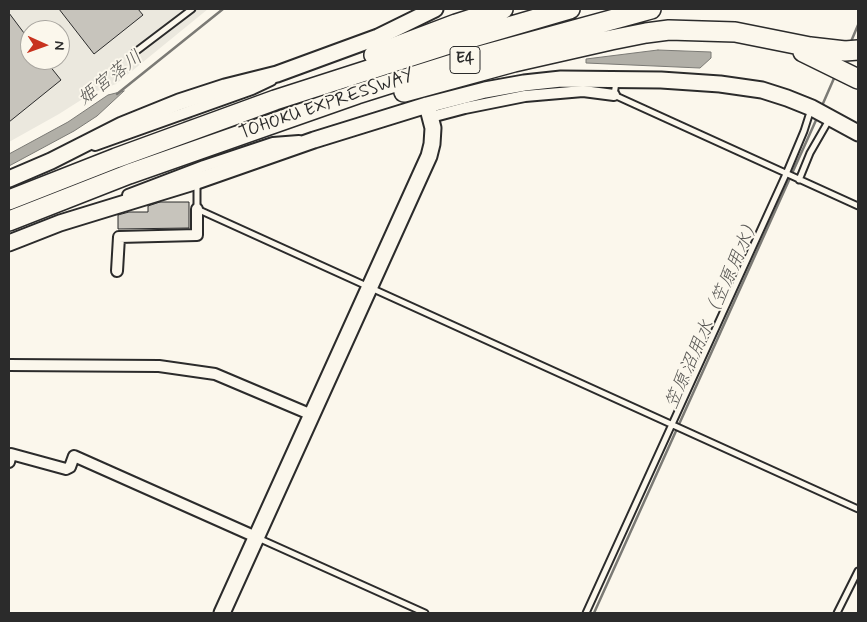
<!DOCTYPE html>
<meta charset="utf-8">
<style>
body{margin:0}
#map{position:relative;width:867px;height:622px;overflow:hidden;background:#fbf7ec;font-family:Mynerve,sans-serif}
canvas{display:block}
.frame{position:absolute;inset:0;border:10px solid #2b2b2b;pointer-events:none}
.north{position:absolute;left:20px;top:20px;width:50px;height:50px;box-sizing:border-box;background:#fbf7ec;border:1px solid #a8a59f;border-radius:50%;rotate:92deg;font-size:14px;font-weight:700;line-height:20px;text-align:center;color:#2b2b2b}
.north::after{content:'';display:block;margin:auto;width:18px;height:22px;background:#c8321e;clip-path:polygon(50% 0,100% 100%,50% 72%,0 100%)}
</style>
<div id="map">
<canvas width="867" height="622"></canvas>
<div class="frame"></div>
<div class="north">N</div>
</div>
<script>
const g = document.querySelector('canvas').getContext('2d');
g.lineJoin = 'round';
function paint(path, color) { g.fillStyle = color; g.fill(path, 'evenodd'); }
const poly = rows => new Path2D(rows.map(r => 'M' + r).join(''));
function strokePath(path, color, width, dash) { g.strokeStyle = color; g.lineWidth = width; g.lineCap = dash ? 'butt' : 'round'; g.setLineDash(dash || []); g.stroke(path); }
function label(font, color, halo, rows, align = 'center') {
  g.font = font + ' Mynerve,"Klee One",sans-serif'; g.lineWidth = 4; g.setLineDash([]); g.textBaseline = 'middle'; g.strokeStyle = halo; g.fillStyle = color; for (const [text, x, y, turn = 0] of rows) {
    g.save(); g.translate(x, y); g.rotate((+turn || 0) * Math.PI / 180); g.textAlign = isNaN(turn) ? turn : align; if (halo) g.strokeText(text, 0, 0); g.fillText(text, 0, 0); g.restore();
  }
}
paint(poly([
 [9,9,208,9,116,84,92,93,59,114,9,142],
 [30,30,60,30,60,60,30,60]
]), '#ebe8de');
const water = poly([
 [658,50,711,52,711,58,700,68,586,63,586,59,658,50],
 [124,91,97,116,74,131,9,166,9,154,68,122,108,95,124,91]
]);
paint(water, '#b1afa7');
strokePath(water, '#7b7a75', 1);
strokePath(poly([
 [850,44,858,25],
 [117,94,223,9],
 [821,108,835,76],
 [594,613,817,118]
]), '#7b7a75', 2.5);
const building = poly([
 [59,9,138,9,143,15,94,54,59,9],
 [9,13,30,41,30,60,45,60,61,80,9,122,9,13],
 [160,202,189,202,189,228,118,229,118,215,129,212,148,212,148,206,160,202]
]);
paint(building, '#c7c4bc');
strokePath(building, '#2b2b2b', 1);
strokePath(poly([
 [185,113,204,166]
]), '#d1cec5', 10, [10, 5]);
const lane = poly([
 [134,53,192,9],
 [616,82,614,95,858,206],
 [799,180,810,153,829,120],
 [197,184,197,209,858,509],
 [258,538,425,613],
 [586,613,786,174,804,131,811,109],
 [837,613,858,571]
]);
const street = poly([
 [431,117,465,108,525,96,583,91,614,95],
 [95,145,252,89,271,80],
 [128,195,204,166,273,143,299,141],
 [117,271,119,237,197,235,197,209],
 [9,365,159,366,215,374,312,415],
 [9,462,11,454,66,469,70,467,74,456,256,537]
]);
const secondary = poly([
 [9,179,51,161,122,125,179,102,225,87,277,74,337,52,378,37,435,9],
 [9,243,60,223,197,181,314,140,427,105,485,90,524,83,561,79,661,80,720,84,762,90,787,98,812,108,858,133],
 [222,613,429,156,432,144,433,128,427,105]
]);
const highway = poly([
 [803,52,858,79],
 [374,55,456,24,503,9],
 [404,92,514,62,611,40,646,33,669,30,735,32,810,47,845,51,858,50],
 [9,200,116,158,275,100,443,46,570,9],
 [9,221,129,174,357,94,465,60,651,9]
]);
strokePath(lane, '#2b2b2b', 9);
strokePath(street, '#2b2b2b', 14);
strokePath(secondary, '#2b2b2b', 19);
strokePath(highway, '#2b2b2b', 22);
strokePath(lane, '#fbf7ec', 5);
strokePath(street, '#fbf7ec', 10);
strokePath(secondary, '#fbf7ec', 15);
strokePath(highway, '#fbf7ec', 19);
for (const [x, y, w] of [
 [465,60,30]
]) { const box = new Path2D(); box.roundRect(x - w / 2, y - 13.5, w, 27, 4); g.fillStyle = '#fbf7ec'; g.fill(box); strokePath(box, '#2b2b2b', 1); }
label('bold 16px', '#2b2b2b', null, [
 ["E4",465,60]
]);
label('18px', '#2b2b2b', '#fbf7ec', [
 ["TOHOKU EXPRESSWAY",327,105,-19]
]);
label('italic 19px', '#5a5956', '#fbf7ec', [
 ["姫宮落川",111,79,-38],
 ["笠原沼用水（笠原用水）",714,313,-66]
]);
</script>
